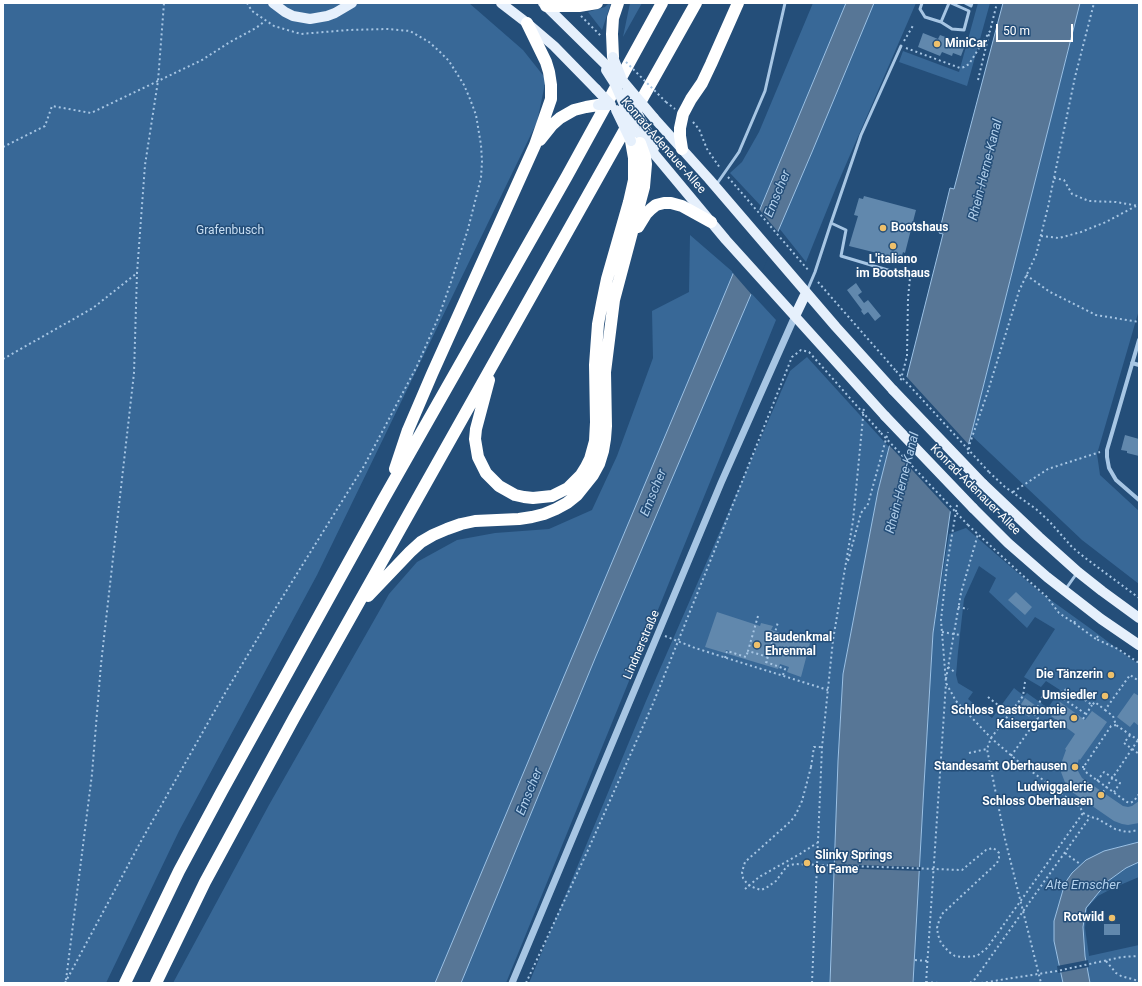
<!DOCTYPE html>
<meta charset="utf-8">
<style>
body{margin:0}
#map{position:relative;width:1142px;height:986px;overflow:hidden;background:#244e79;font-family:Roboto,sans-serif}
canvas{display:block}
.frame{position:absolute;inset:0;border:4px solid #fff;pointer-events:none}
.scale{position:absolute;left:996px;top:24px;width:77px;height:18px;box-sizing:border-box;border:2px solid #fff;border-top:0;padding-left:5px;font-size:12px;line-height:14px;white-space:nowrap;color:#fff;-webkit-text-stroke:3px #244e79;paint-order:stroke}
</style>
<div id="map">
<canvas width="1142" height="986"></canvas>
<div class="frame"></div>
<div class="scale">50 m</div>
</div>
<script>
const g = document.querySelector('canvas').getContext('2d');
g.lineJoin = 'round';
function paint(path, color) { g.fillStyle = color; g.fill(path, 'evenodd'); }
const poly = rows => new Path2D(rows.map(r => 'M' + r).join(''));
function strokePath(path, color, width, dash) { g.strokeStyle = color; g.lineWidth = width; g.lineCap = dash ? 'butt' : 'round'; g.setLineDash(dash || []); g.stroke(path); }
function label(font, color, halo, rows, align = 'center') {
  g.font = font + ' Roboto,sans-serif'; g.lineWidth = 3; g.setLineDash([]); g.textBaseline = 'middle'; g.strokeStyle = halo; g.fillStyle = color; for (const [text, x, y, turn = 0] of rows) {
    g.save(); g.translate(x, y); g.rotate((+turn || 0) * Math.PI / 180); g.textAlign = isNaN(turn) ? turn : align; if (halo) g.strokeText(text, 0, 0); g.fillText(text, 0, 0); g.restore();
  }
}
paint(poly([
 [3,3,469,3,523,50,546,79,537,122,317,575,179,831,106,983,3,983],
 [609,3,611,3,602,30,588,12,605,7],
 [630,3,642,3,623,37],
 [813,3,846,3,761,206,730,173,742,162,759,132],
 [874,3,916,3,837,185,806,262,779,228],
 [978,3,990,3,967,86,899,62,903,51,959,72],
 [1080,3,1139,3,1139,310,1097,454,1100,475,1139,511,1139,584,1082,540,971,435],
 [690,235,734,273,435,983,173,983,269,805,389,594,417,562,457,540,495,533,549,529,592,510,617,456,653,358,652,311,689,292],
 [751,293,776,320,506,983,461,983,596,656],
 [807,357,889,447,878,491,843,674,838,761,830,983,529,983,646,701,790,371],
 [966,528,1041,593,1091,629,1131,659,1139,664,1139,842,1104,851,1065,883,1054,921,1054,941,1063,983,913,983,924,785,933,633,949,534],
 [979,566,996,578,989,592,1027,628,1035,617,1055,629,1024,677,1041,687,1046,681,1060,690,1048,708,1027,693,1024,696,1014,688,992,718,968,699,973,692,958,683,956,675,958,652,964,599],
 [1139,862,1139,877,1113,888,1098,896,1087,908,1085,928,1089,956,1139,945,1139,983,1090,983,1085,956,1083,927,1086,908,1108,881,1126,868]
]), '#386897');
const water = poly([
 [846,3,874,3,812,152,596,656,461,983,435,983,700,353,846,3],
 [1003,3,1080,3,971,435,951,507,933,633,924,785,913,983,830,983,838,761,843,674,878,491,943,234,939,233,950,188,954,189,1003,3],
 [1139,842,1139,862,1126,868,1108,881,1086,908,1083,927,1085,956,1090,983,1063,983,1054,941,1054,921,1065,883,1072,873,1086,860,1104,851,1139,842]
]);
paint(water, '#577696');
strokePath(water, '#9bc1e5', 1);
paint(poly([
 [758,208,779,233,752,295,732,272],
 [905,375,970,446,952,513,888,444],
 [832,864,921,867,921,871,832,868],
 [1088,960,1089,967,1058,973,1057,966]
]), '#244e79');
paint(poly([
 [923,33,938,39,940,35,948,38,947,41,964,48,961,56,953,53,952,56,942,52,940,56,918,47],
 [864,196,916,210,905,253,903,252,901,259,849,246,858,216,854,215,859,198,863,199],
 [856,283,862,292,858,295,864,303,868,300,881,316,875,321,868,312,864,315,861,311,862,310,847,290],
 [1125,435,1139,439,1139,456,1127,453,1127,451,1121,450],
 [1016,592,1032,607,1025,615,1008,600],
 [717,612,760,626,761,623,773,626,771,630,810,643,801,677,787,672,789,667,780,664,778,669,728,654,729,651,726,650,725,653,705,647],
 [1134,693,1139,696,1139,726,1134,722,1130,727,1117,717],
 [1025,698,1036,706,1029,717,1018,709],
 [1060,702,1085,720,1092,711,1107,722,1080,760,1079,759,1077,765,1078,771,1082,778,1123,806,1128,807,1132,806,1139,801,1139,823,1128,825,1122,824,1114,821,1072,792,1066,785,1061,772,1062,761,1066,750,1065,749,1075,734,1051,716],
 [1104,924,1120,924,1120,935,1104,935]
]), '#6188ad');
strokePath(poly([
 [581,16,602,37],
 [904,41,914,24],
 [906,48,960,68,964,67,969,64,990,31,997,3],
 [978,80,989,34],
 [666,102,675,109],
 [693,122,699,129,707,149,720,168],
 [3,147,45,126,52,106,91,113,202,60,230,42,256,28,265,21],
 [728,177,809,271],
 [1054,178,1064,180,1072,194,1089,201,1116,202,1139,206],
 [1041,236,1059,238,1081,232,1106,222,1136,206],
 [897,273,910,278,908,298,907,356,900,383],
 [1026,275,1050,292,1096,315,1139,322],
 [818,282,896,371],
 [3,359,93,308,137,273],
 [968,454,970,443,987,394,1019,291,1036,255,1048,207,1075,77,1094,3],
 [989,472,1005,487,1036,509,1049,521,1072,547,1084,557,1139,598],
 [1013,492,1048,469,1100,452],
 [957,505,947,565,941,620,946,683,956,701,991,738,1020,763,1080,807,1083,813],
 [968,525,1021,574,1047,597,1059,613,1074,623,1076,620],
 [848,561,861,513,868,504,888,432],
 [958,607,968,609],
 [758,616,748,651,768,657,778,622],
 [1074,623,1096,639],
 [942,632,960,635],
 [665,636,695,648,828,690],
 [1098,636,1096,639,1118,649,1139,663],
 [768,657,766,662,785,669,783,675],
 [725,658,727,651,746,657,748,651],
 [948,667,956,673],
 [946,679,961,593,978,534],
 [1025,682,1023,696,991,738,987,749,1005,839,1041,983],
 [1051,695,1057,699,1064,689,1073,695,1075,693,1092,705,1095,702,1105,710,1130,675,1139,681],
 [1059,696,1086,714],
 [988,697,1009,714],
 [1105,710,1113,716,1116,725,1138,740],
 [1083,719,1092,705],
 [1116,725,1111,726,1085,765,1084,770,1087,773,1127,802,1130,803,1134,801,1139,794],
 [1130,735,1124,743,1139,754],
 [969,753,987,749],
 [1011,756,1038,718,1034,714,1043,695],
 [811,767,814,747,822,747],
 [1077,767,1084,767],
 [1097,781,1104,772,1113,778,1120,783,1114,792],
 [1103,792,1138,740],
 [1083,813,1090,817,1096,818,1115,829,1127,832,1139,830],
 [1065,853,1080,864],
 [745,889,759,877,800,854,817,843],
 [1012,913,1083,813],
 [915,960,927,961],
 [1106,961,1116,973,1121,976,1139,981],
 [66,980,92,774,101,664,134,373,137,273,145,165,158,81,164,3],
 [926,982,939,983],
 [65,983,140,843,218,705,275,609,364,466,417,366,439,316,451,282,468,229,481,178,482,161,481,145,476,115,470,99,464,85,449,61,439,51,429,42,410,31,388,29,348,30,301,34,274,26,252,11,247,3],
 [526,983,588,850,652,706,685,624,792,357,801,350,809,352,881,433],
 [812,983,822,747,833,640,853,521,864,407],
 [926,983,946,683],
 [970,983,975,979,1090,817],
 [981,983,1057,971,1122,957,1139,956]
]), '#a7c6e4', 2, [2, 3]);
strokePath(poly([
 [922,3,920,9,925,17,941,22,952,29,964,30,969,11,951,3],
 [965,3,971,6,972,3],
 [941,22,949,3],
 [716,185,739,152,765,91,785,3],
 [831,223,846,230,841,256,891,271],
 [807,291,815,272,831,223,861,135,901,46],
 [1065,590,1077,573]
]), '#a7c6e4', 3);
strokePath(poly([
 [1139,340,1112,433,1107,450,1107,457,1109,468,1116,480,1139,500],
 [1132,363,1139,365]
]), '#a7c6e4', 4);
strokePath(poly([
 [512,983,721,483,795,316]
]), '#a7c6e4', 7);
strokePath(poly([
 [273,3,285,12,293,16,310,19,327,16,335,13,352,3],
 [501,3,527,23,554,46,596,89],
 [543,3,608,67],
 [639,117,647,131,654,148],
 [654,118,709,179,836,327,893,390],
 [636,132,726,240,885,416],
 [795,316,806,293],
 [983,484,1039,537,1078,572,1102,591,1139,618],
 [973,508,1008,543,1047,577,1101,619,1139,645]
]), '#e6f0fc', 10);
strokePath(poly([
 [546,6,579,6,597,3],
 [613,57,612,34,613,18,618,3],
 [540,140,552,125,560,118,574,110,586,107,598,105],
 [682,149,680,136,680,128,683,114,691,99,702,83,711,64,738,3],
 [638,227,646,214,651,209,656,205,664,203,671,203,682,206,711,222],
 [489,380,476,429,475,439,478,457,486,473,499,486,515,495,524,497,533,498,552,496,568,488,581,475,586,467,590,459,595,441,596,422,595,365,598,324,602,303,607,279,629,202,634,180,634,158,631,141],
 [395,469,408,430,432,374,535,145,551,99,551,85,549,72,546,62,527,23],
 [368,596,410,552,421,542,433,535,447,529,461,524,475,521,519,519,532,517,544,514,556,509,567,503,577,495,593,475,599,464,603,451,605,439,606,426,605,372,614,300,644,187,646,164,645,157,640,143],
 [125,983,179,871,222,791,383,500,567,176,662,3],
 [156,983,205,882,294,718,696,3]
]), '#fff', 12);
strokePath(poly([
 [626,62,666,102],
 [896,371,989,472],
 [881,433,968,525],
 [811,767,802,801,796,814,791,821,745,862,742,872,743,878,748,885,755,888,761,890,766,888,776,881,787,866,795,864,962,870,986,850,993,848,996,850,999,853,999,858,997,863,942,914,939,921,937,928,938,935,941,943,949,952,955,956,963,957,977,956,987,948,1012,913]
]), '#a7c6e4', 2, [2, 3]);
strokePath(poly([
 [613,57,621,77],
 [609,67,622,80,654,118],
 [606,70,615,84,636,132],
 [596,89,611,105],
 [627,92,639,117],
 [598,105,611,105],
 [616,110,631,141],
 [893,390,983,484],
 [885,416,973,508]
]), '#e6f0fc', 10);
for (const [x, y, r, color] of [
 [937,44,4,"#eec06b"],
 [883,228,4,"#eec06b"],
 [893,246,4,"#eec06b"],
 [757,645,4,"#eec06b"],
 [1111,675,4,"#eec06b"],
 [1105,696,4,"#eec06b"],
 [1074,718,4,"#eec06b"],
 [1075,767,4,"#eec06b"],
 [1101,795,4,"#eec06b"],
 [807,863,4,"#eec06b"],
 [1112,918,4,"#eec06b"]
]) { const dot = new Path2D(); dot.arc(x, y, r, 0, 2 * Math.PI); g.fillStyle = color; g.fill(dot); strokePath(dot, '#244e79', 1.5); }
label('bold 12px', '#fff', '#244e79', [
 ["MiniCar",945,44,"left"],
 ["Bootshaus",891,228,"left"],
 ["L'italiano",893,260,"center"],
 ["im Bootshaus",893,274,"center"],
 ["Baudenkmal",765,638,"left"],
 ["Ehrenmal",765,652,"left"],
 ["Die Tänzerin",1103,675],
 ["Umsiedler",1097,696],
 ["Schloss Gastronomie",1066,711],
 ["Kaisergarten",1066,725],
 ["Standesamt Oberhausen",1067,767],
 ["Ludwiggalerie",1093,788],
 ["Schloss Oberhausen",1093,802],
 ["Slinky Springs",815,856,"left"],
 ["to Fame",815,870,"left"],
 ["Rotwild",1104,918]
], 'right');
label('12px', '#fff', '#244e79', [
 ["Konrad-Adenauer-Allee",663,146,49],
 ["Konrad-Adenauer-Allee",975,490,45],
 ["Lindnerstraße",642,645,-67]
]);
label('12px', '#c9dff3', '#244e79', [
 ["Grafenbusch",230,231]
]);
label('italic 13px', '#b2d0ec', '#244e79', [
 ["Rhein-Herne-Kanal",986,170,-76],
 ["Emscher",778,194,-68],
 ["Rhein-Herne-Kanal",903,483,-76],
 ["Emscher",654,493,-68],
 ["Emscher",530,792,-68],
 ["Alte Emscher",1083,886]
]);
</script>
